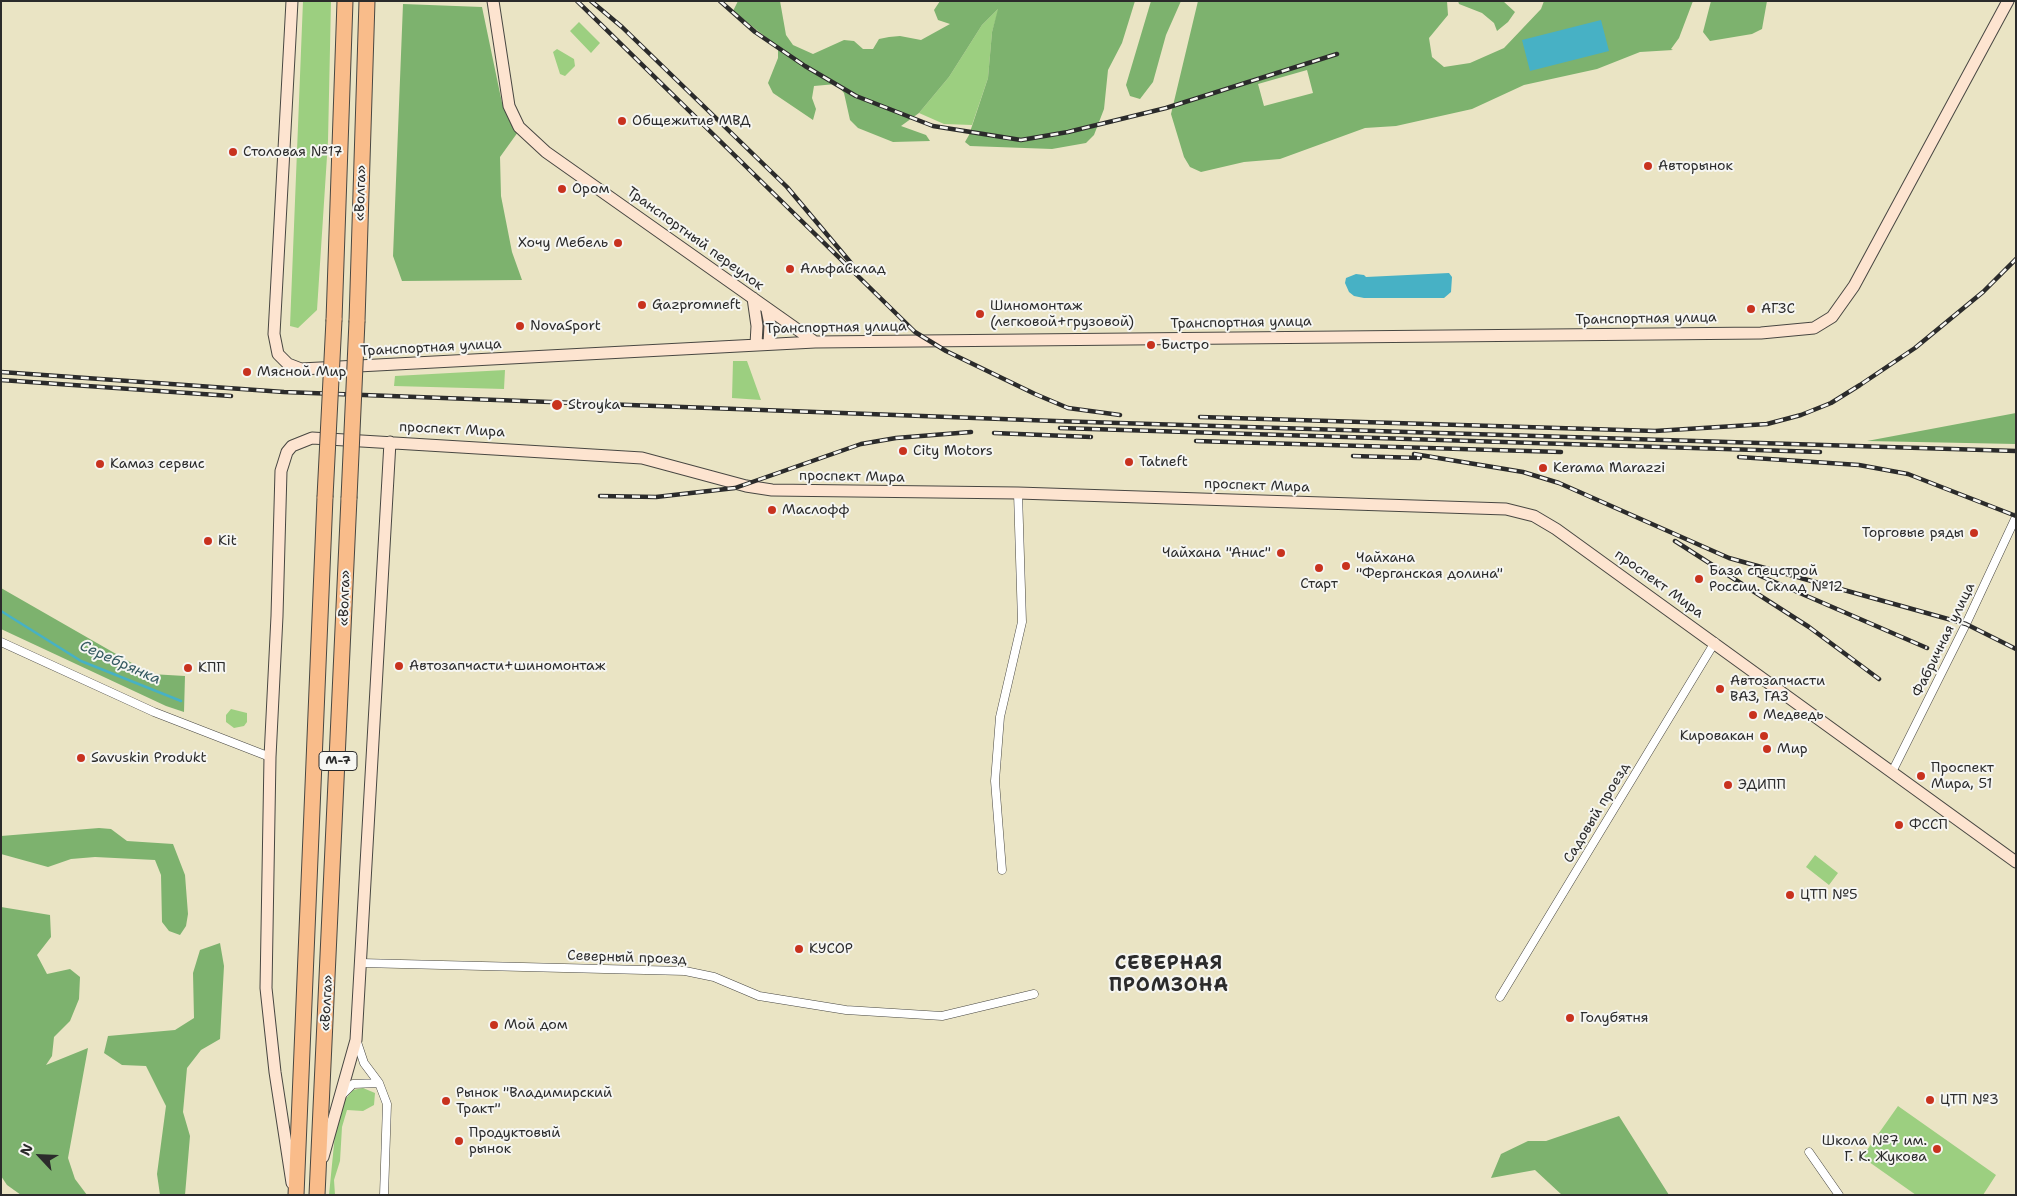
<!DOCTYPE html>
<meta charset="utf-8">
<style>
body{margin:0}
#map{position:relative;width:2017px;height:1196px;overflow:hidden;background:#eae4c4;font-family:"Shantell Sans",sans-serif}
canvas{display:block}
.frame{position:absolute;inset:0;border:2px solid #2b2b2b;pointer-events:none}
.north{position:absolute;left:15px;top:1131px;width:50px;height:50px;-webkit-text-stroke:4px #f6f6f2;paint-order:stroke;rotate:295deg;font-size:14px;font-weight:700;line-height:20px;text-align:center;color:#2b2b2b}
.north::after{content:'';display:block;margin:auto;width:18px;height:22px;background:#2b2b2b;clip-path:polygon(50% 0,100% 100%,50% 72%,0 100%)}
</style>
<div id="map">
<canvas width="2017" height="1196"></canvas>
<div class="frame"></div>
<div class="north">N</div>
</div>
<script>
const g = document.querySelector('canvas').getContext('2d');
g.lineJoin = 'round';
function paint(path, color) { g.fillStyle = color; g.fill(path, 'evenodd'); }
const poly = rows => new Path2D(rows.map(r => 'M' + r).join(''));
function strokePath(path, color, width, dash) { g.strokeStyle = color; g.lineWidth = width; g.lineCap = dash ? 'butt' : 'round'; g.setLineDash(dash || []); g.stroke(path); }
function label(font, color, halo, rows, align = 'center') {
  g.font = font + ' "Shantell Sans",sans-serif'; g.lineWidth = 4; g.setLineDash([]); g.textBaseline = 'middle'; g.strokeStyle = halo; g.fillStyle = color; for (const [text, x, y, turn = 0] of rows) {
    g.save(); g.translate(x, y); g.rotate((+turn || 0) * Math.PI / 180); g.textAlign = isNaN(turn) ? turn : align; if (halo) g.strokeText(text, 0, 0); g.fillText(text, 0, 0); g.restore();
  }
}
paint(poly([
 [303,1,331,1,328,141,317,310,298,328,290,326],
 [999,8,992,32,988,78,972,125,944,124,919,113,949,77,982,25],
 [579,22,600,43,591,53,570,31],
 [557,49,574,59,575,66,565,76,560,74,553,52],
 [733,361,747,361,761,400,732,398],
 [505,370,504,389,394,386,395,376],
 [231,709,247,713,247,722,244,726,234,728,226,722,226,715],
 [1815,855,1838,873,1829,885,1806,867],
 [363,1088,375,1093,374,1105,363,1111,347,1110,342,1127,340,1161,334,1180,335,1195,329,1195,336,1124,343,1102,353,1090],
 [1898,1106,1996,1175,1983,1195,1916,1195,1862,1157]
]), '#9ccf80');
paint(poly([
 [738,1,780,1,786,35,793,45,813,54,844,40,854,41,863,49,873,49,879,39,889,37,900,36,921,40,950,24,938,20,934,10,940,1,1135,1,1122,43,1108,70,1104,109,1094,135,1086,143,1052,149,970,146,965,142,969,135,988,78,992,32,998,9,982,25,949,77,919,113,901,126,926,135,930,141,893,142,858,128,850,120,844,93,836,84,814,86,812,98,816,109,813,120,773,93,768,83,778,58,778,47,733,11],
 [1151,1,1181,1,1166,35,1153,82,1140,99,1130,96,1126,85],
 [1198,1,1447,1,1448,15,1429,38,1432,57,1444,67,1470,63,1504,48,1541,9,1544,1,1693,1,1679,38,1671,49,1673,50,1640,52,1597,69,1524,85,1472,109,1396,126,1365,128,1280,159,1244,162,1201,172,1190,167,1184,157,1171,114],
 [1307,70,1313,93,1264,106,1258,84],
 [1458,1,1503,1,1515,12,1508,22,1497,31,1494,23,1482,13,1459,4],
 [1711,1,1767,1,1762,29,1752,34,1710,41,1703,32],
 [403,4,482,7,502,103,518,132,500,157,501,196,512,252,522,280,402,281,393,256],
 [2016,413,2016,444,1867,441],
 [1,588,151,674,185,676,184,712,166,706,1,629],
 [99,828,111,829,127,841,173,844,185,875,188,914,186,926,180,935,169,931,162,922,161,875,155,860,95,857,71,859,48,867,1,854,1,836],
 [1,907,50,915,51,937,37,955,47,974,70,969,80,977,79,999,70,1021,54,1037,52,1056,46,1065,88,1048,68,1158,75,1179,87,1195,21,1195,7,1185,1,1176],
 [220,943,224,966,220,1039,201,1050,187,1068,183,1112,190,1136,185,1195,160,1195,157,1174,166,1106,146,1066,122,1065,104,1053,108,1036,175,1030,194,1018,193,973,200,950],
 [1619,1116,1669,1195,1562,1195,1535,1170,1491,1178,1501,1154,1528,1141,1546,1141]
]), '#7db26e');
paint(poly([
 [1601,20,1609,51,1530,71,1522,40],
 [1449,273,1452,277,1451,292,1444,298,1364,298,1354,296,1349,292,1345,283,1346,278,1356,274,1364,275,1366,277]
]), '#47b1c5');
strokePath(poly([
 [1,611,81,661,181,701]
]), '#47b1c5', 2.5);
const street = poly([
 [1,642,154,712,270,757],
 [1892,772,1966,624,2016,517],
 [1002,870,995,781,1000,717,1022,622,1018,493],
 [361,963,685,971,714,977,759,996,846,1010,942,1016,1034,994],
 [1500,997,1715,642],
 [357,1042,364,1063,379,1083,387,1104,384,1195],
 [343,1094,353,1084,379,1083],
 [1809,1152,1839,1195]
]);
const secondary = poly([
 [292,1,274,334,278,354,288,364,301,369,815,342,1761,333,1814,328,1832,317,1854,286,2008,1],
 [493,1,509,106,519,127,546,152,815,342],
 [753,298,757,326,756,344],
 [767,310,770,325,769,344],
 [323,1157,356,1040,390,442],
 [292,1183,275,1072,266,988,270,757,277,616,281,471,287,452,292,446,312,438,642,458,746,486,772,490,1018,493,1506,509,1534,516,1556,529,2016,862]
]);
const highway = poly([
 [334,320,345,1],
 [357,321,367,1],
 [296,1195,325,497],
 [317,1195,349,498]
]);
strokePath(street, '#484742', 9);
strokePath(secondary, '#484742', 13);
strokePath(highway, '#484742', 17);
strokePath(street, '#fff', 8);
strokePath(secondary, '#fde4d0', 11);
strokePath(highway, '#f9bc8a', 15);
const rail = poly([
 [577,1,915,332,946,351,1035,394,1068,408,1120,415],
 [591,1,622,27,787,187,851,263],
 [720,1,755,32,805,66,856,96,933,126,1021,140,1068,132,1166,108,1337,54],
 [1,372,284,392,1055,421,2016,451],
 [1,380,231,396],
 [1200,417,1655,431,1767,424,1801,415,1831,403,1860,385,1915,348,1983,292,2016,259],
 [1060,428,1820,452],
 [994,433,1091,437],
 [1196,441,1561,452],
 [1414,454,1523,472,1559,483,1729,558,1966,624,2016,649],
 [1353,456,1420,458],
 [1739,457,1859,465,1908,474,2016,516],
 [600,496,656,497,735,488,861,444,896,438,971,432],
 [1675,541,1809,627,1879,679],
 [1749,571,1927,648]
]);
strokePath(rail, '#2b2b2b', 4.5);
strokePath(rail, '#f6f6f2', 2.5, [8]);
const highwayBridge = poly([
 [325,497,334,320],
 [349,498,357,321]
]);
strokePath(highwayBridge, '#484742', 17, []);
strokePath(highwayBridge, '#f9bc8a', 15);
for (const [x, y, r, color] of [
 [622,121,5,"#c8321e"],
 [233,152,5,"#c8321e"],
 [1648,166,5,"#c8321e"],
 [562,189,5,"#c8321e"],
 [618,243,5,"#c8321e"],
 [790,269,5,"#c8321e"],
 [642,305,5,"#c8321e"],
 [1751,309,5,"#c8321e"],
 [980,314,5,"#c8321e"],
 [520,326,5,"#c8321e"],
 [1151,345,5,"#c8321e"],
 [247,372,5,"#c8321e"],
 [557,405,6,"#c8321e"],
 [903,451,5,"#c8321e"],
 [1129,462,5,"#c8321e"],
 [100,464,5,"#c8321e"],
 [1543,468,5,"#c8321e"],
 [772,510,5,"#c8321e"],
 [1974,533,5,"#c8321e"],
 [208,541,5,"#c8321e"],
 [1281,553,5,"#c8321e"],
 [1346,566,5,"#c8321e"],
 [1319,568,5,"#c8321e"],
 [1699,579,5,"#c8321e"],
 [399,666,5,"#c8321e"],
 [188,668,5,"#c8321e"],
 [1720,689,5,"#c8321e"],
 [1753,715,5,"#c8321e"],
 [1764,736,5,"#c8321e"],
 [1767,749,5,"#c8321e"],
 [81,758,5,"#c8321e"],
 [1921,776,5,"#c8321e"],
 [1728,785,5,"#c8321e"],
 [1899,825,5,"#c8321e"],
 [1790,895,5,"#c8321e"],
 [799,949,5,"#c8321e"],
 [1570,1018,5,"#c8321e"],
 [494,1025,5,"#c8321e"],
 [1930,1100,5,"#c8321e"],
 [446,1101,5,"#c8321e"],
 [459,1141,5,"#c8321e"],
 [1937,1149,5,"#c8321e"]
]) { const dot = new Path2D(); dot.arc(x, y, r, 0, 2 * Math.PI); g.fillStyle = color; g.fill(dot); strokePath(dot, '#f6f6f2', 2); }
for (const [x, y, w] of [
 [338,761,38]
]) { const box = new Path2D(); box.roundRect(x - w / 2, y - 9.5, w, 19, 4); g.fillStyle = '#f6f6f2'; g.fill(box); strokePath(box, '#2b2b2b', 1); }
label('bold 12px', '#2b2b2b', null, [
 ["М-7",338,761]
]);
label('14px', '#2b2b2b', '#f6f6f2', [
 ["Общежитие МВД",632,121],
 ["Столовая №17",243,152],
 ["Авторынок",1658,166],
 ["Ором",572,189],
 ["Хочу Мебель",608,243,"right"],
 ["АльфаСклад",800,269],
 ["Gazpromneft",652,305],
 ["Шиномонтаж",990,306],
 ["(легковой+грузовой)",990,322],
 ["АГЗС",1761,309],
 ["NovaSport",530,326],
 ["Бистро",1161,345],
 ["Мясной Мир",257,372],
 ["Stroyka",568,405],
 ["City Motors",913,451],
 ["Tatneft",1139,462],
 ["Камаз сервис",110,464],
 ["Kerama Marazzi",1553,468],
 ["Маслофф",782,510],
 ["Торговые ряды",1964,533,"right"],
 ["Kit",218,541],
 ["Чайхана \"Анис\"",1271,553,"right"],
 ["Чайхана",1356,558],
 ["\"Ферганская долина\"",1356,574],
 ["База спецстрой",1709,571],
 ["России. Склад №12",1709,587],
 ["Старт",1319,584,"center"],
 ["Автозапчасти+шиномонтаж",409,666],
 ["КПП",198,668],
 ["Автозапчасти",1730,681],
 ["ВАЗ, ГАЗ",1730,697],
 ["Медведь",1763,715],
 ["Кировакан",1754,736,"right"],
 ["Мир",1777,749],
 ["Savuskin Produkt",91,758],
 ["Проспект",1931,768],
 ["Мира, 51",1931,784],
 ["ЭДИПП",1738,785],
 ["ФССП",1909,825],
 ["ЦТП №5",1800,895],
 ["КУСОР",809,949],
 ["Голубятня",1580,1018],
 ["Мой дом",504,1025],
 ["Рынок \"Владимирский",456,1093],
 ["Тракт\"",456,1109],
 ["ЦТП №3",1940,1100],
 ["Продуктовый",469,1133],
 ["рынок",469,1149],
 ["Школа №7 им.",1927,1141,"right"],
 ["Г. К. Жукова",1927,1157,"right"]
], 'left');
label('14px', '#2b2b2b', '#f6f6f2', [
 ["«Волга»",361,193,-88],
 ["Транспортный переулок",695,239,36],
 ["Транспортная улица",1646,319,-1],
 ["Транспортная улица",1241,323,-1],
 ["Транспортная улица",836,328,-1],
 ["Транспортная улица",431,348,-3],
 ["проспект Мира",452,430,3],
 ["проспект Мира",852,477,1],
 ["проспект Мира",1257,486,2],
 ["проспект Мира",1659,584,36],
 ["«Волга»",345,598,-88],
 ["Фабричная улица",1944,640,-64],
 ["Садовый проезд",1597,813,-59],
 ["Северный проезд",627,958,2],
 ["«Волга»",327,1003,-87]
]);
label('italic 15px', '#355a61', '#f6f6f2', [
 ["Серебрянка",120,663,24]
]);
g.letterSpacing = '1px';
label('bold 19px', '#2b2b2b', '#f6f6f2', [
 ["СЕВЕРНАЯ",1169,964],
 ["ПРОМЗОНА",1169,986]
]);
g.letterSpacing = '0px';
</script>
